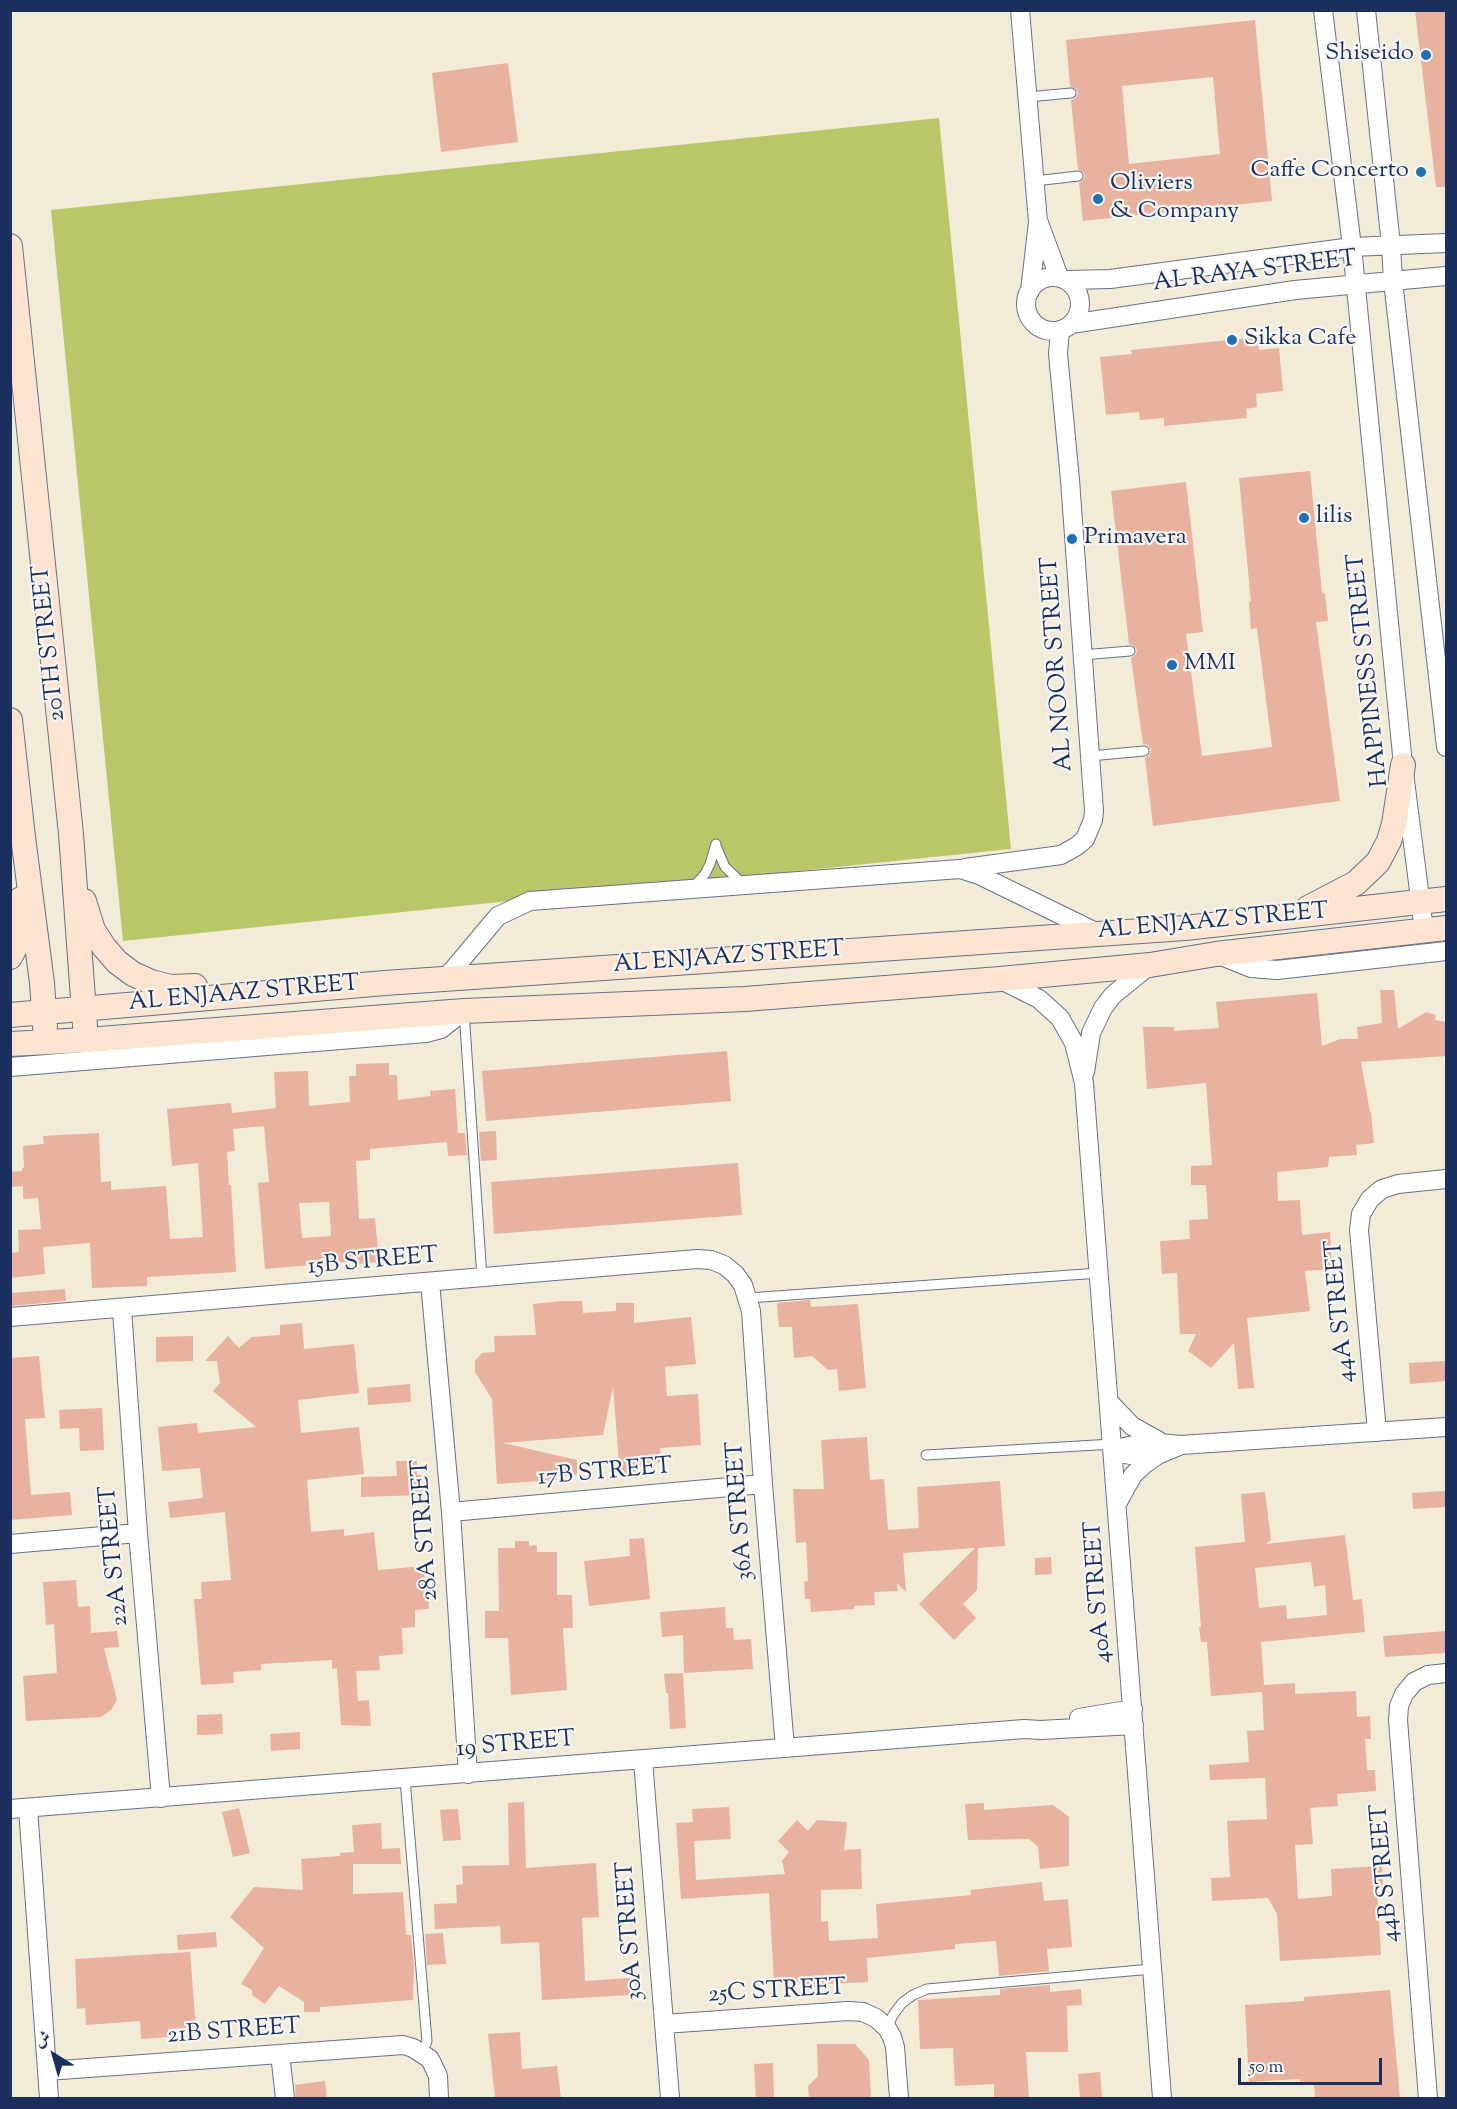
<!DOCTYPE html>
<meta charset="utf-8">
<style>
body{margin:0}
#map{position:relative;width:1457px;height:2109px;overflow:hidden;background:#f1ebd8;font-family:"Sorts Mill Goudy",Amiri,serif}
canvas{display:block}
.frame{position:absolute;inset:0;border:12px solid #1b2f5e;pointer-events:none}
.north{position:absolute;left:24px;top:2025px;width:60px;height:60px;-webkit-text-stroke:4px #f6f6f2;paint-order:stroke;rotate:323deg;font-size:16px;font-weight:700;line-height:24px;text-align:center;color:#1b2f5e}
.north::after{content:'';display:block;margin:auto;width:21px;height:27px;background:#1b2f5e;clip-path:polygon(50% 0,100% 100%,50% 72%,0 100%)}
.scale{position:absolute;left:1238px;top:2058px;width:144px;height:27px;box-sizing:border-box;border:3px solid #1b2f5e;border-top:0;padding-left:8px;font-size:18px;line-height:21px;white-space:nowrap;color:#1b2f5e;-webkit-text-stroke:4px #f6f6f2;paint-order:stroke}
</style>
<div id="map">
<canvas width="1457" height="2109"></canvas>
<div class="frame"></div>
<div class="north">ش</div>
<div class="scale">50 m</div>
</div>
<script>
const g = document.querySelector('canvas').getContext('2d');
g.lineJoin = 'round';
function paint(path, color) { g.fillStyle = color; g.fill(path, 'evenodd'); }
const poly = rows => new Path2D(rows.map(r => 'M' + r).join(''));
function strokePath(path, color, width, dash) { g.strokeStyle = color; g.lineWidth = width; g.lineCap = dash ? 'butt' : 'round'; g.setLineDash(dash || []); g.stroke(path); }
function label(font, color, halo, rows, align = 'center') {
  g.font = font + ' "Sorts Mill Goudy",serif'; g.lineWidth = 4.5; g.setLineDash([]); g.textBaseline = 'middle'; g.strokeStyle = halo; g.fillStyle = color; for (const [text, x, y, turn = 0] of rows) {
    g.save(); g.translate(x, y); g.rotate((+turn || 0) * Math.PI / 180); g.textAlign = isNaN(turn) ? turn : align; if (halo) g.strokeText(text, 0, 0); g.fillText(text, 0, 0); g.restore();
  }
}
paint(poly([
 [939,118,1011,849,123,941,51,210]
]), '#b9c769');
paint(poly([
 [1415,10,1446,10,1446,187,1436,187],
 [1255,20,1272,201,1083,221,1079,183,1082,181,1085,176,1083,172,1078,169,1071,100,1075,98,1078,93,1076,89,1070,86,1066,40],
 [1213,77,1220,154,1129,164,1122,86],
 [508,63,518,142,441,152,432,73],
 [1258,337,1259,350,1279,348,1283,391,1256,394,1257,407,1246,409,1247,418,1164,426,1164,418,1140,420,1139,412,1106,415,1100,357,1132,354,1131,350],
 [1310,471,1322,593,1325,593,1328,621,1316,622,1340,801,1153,826,1145,758,1150,754,1151,750,1147,745,1143,744,1131,658,1136,654,1137,650,1133,645,1129,644,1111,491,1186,482,1203,632,1186,634,1202,756,1272,747,1257,628,1251,629,1249,602,1251,602,1239,478],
 [1380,990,1394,990,1398,1029,1426,1012,1436,1015,1435,1020,1446,1022,1446,1056,1361,1062,1370,1112,1371,1112,1374,1143,1356,1145,1357,1155,1329,1157,1328,1167,1277,1172,1278,1201,1300,1200,1302,1235,1330,1232,1332,1269,1305,1271,1310,1311,1247,1318,1254,1388,1238,1389,1234,1343,1211,1368,1188,1351,1196,1334,1180,1334,1177,1273,1162,1274,1160,1241,1190,1239,1189,1220,1208,1219,1206,1185,1191,1185,1191,1166,1212,1165,1206,1083,1147,1089,1143,1027,1174,1027,1174,1031,1219,1028,1216,1002,1317,993,1322,1046,1340,1039,1358,1039,1357,1027,1382,1023],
 [727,1051,731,1101,486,1121,482,1071],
 [389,1063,389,1075,397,1075,398,1100,431,1096,430,1091,455,1089,458,1133,465,1133,467,1155,448,1156,447,1142,370,1149,370,1160,356,1161,359,1219,375,1218,379,1262,357,1264,357,1261,265,1269,258,1183,269,1182,264,1126,233,1129,235,1151,227,1152,229,1185,231,1185,236,1272,147,1277,147,1286,92,1288,90,1243,43,1247,45,1274,10,1278,10,1253,19,1252,18,1230,41,1229,38,1198,23,1199,23,1186,10,1187,10,1172,22,1171,22,1168,24,1168,23,1146,44,1144,43,1136,99,1133,101,1182,111,1181,111,1190,166,1186,170,1239,203,1237,198,1163,172,1166,167,1109,231,1103,232,1113,276,1108,274,1072,308,1071,309,1106,350,1102,349,1076,356,1076,356,1064],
 [329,1202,331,1236,302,1238,299,1203],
 [496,1131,497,1160,481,1161,479,1132],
 [738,1163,742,1215,494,1234,491,1182],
 [65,1289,66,1301,10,1306,10,1293],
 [810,1300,811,1307,858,1304,866,1388,839,1391,837,1369,828,1370,812,1356,794,1358,792,1327,779,1327,777,1303],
 [562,1301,582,1301,583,1313,616,1311,616,1303,634,1303,634,1323,691,1317,696,1364,665,1367,667,1396,698,1394,701,1445,660,1448,661,1462,637,1465,636,1474,620,1475,613,1387,603,1435,503,1443,577,1460,577,1475,557,1476,557,1480,497,1484,492,1399,475,1372,475,1361,482,1353,495,1352,494,1336,536,1335,533,1304],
 [302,1323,304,1349,354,1344,359,1393,298,1400,301,1433,359,1427,364,1474,307,1480,311,1532,344,1529,344,1536,374,1532,378,1570,424,1566,425,1587,428,1587,429,1609,415,1610,415,1627,402,1628,403,1654,379,1656,380,1670,356,1671,358,1701,369,1700,371,1726,341,1725,337,1668,332,1669,332,1660,261,1664,261,1670,233,1672,234,1683,201,1685,194,1599,202,1599,201,1582,231,1580,225,1512,170,1518,168,1502,203,1498,200,1468,162,1471,158,1427,197,1423,198,1433,256,1427,213,1391,220,1383,217,1361,205,1361,228,1336,239,1348,252,1337,280,1335,280,1325],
 [193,1336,193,1361,156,1362,156,1337],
 [39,1356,45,1418,25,1419,31,1495,70,1492,72,1515,10,1520,10,1358],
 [1446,1361,1446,1381,1410,1384,1409,1363],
 [410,1384,411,1402,368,1405,367,1388],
 [102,1408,104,1450,80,1451,79,1428,60,1429,59,1410],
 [867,1437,870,1480,884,1479,888,1530,919,1528,917,1487,1000,1481,1005,1546,978,1548,977,1590,963,1604,976,1618,954,1640,919,1604,975,1548,903,1553,906,1592,897,1583,898,1591,874,1592,875,1605,854,1606,854,1609,811,1612,810,1599,805,1599,804,1582,808,1581,806,1542,796,1543,793,1489,824,1489,821,1440],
 [396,1461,417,1461,417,1475,421,1475,422,1495,361,1497,361,1477,397,1476],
 [1445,1491,1446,1507,1413,1509,1412,1493],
 [1265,1492,1271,1540,1266,1544,1345,1535,1353,1600,1362,1599,1365,1632,1261,1642,1264,1685,1295,1683,1295,1694,1356,1691,1357,1717,1370,1716,1371,1739,1365,1739,1367,1770,1375,1770,1376,1791,1337,1794,1338,1806,1310,1808,1313,1844,1295,1845,1298,1899,1332,1896,1331,1869,1382,1866,1383,1887,1377,1887,1381,1955,1280,1961,1277,1914,1268,1898,1212,1901,1211,1878,1230,1877,1227,1821,1267,1819,1265,1778,1210,1780,1209,1765,1249,1762,1247,1731,1264,1730,1262,1692,1211,1696,1207,1642,1201,1642,1199,1627,1201,1627,1195,1547,1245,1542,1241,1494],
 [1311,1562,1314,1587,1325,1585,1327,1615,1287,1619,1286,1605,1259,1608,1255,1568],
 [644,1538,650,1599,589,1606,584,1561,630,1556,629,1539],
 [515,1541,529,1541,529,1546,537,1545,537,1552,557,1552,557,1595,572,1595,573,1628,563,1628,567,1690,511,1695,508,1638,485,1638,485,1611,499,1611,498,1548,515,1548],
 [1051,1557,1052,1574,1035,1575,1035,1558],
 [76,1580,78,1607,90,1606,91,1633,117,1631,119,1647,104,1648,117,1700,111,1710,101,1717,26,1721,23,1676,57,1673,54,1624,46,1625,43,1582],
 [725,1607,726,1628,733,1628,734,1640,751,1639,753,1669,684,1673,683,1635,662,1637,660,1612],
 [1446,1631,1446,1653,1385,1657,1383,1636],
 [683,1673,686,1728,670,1729,668,1693,666,1693,664,1674],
 [222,1714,223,1734,197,1735,197,1715],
 [300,1732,300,1749,271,1751,270,1734],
 [524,1802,526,1868,596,1863,599,1917,582,1918,585,1981,630,1978,630,1995,542,2000,539,1942,501,1944,500,1926,435,1929,434,1904,457,1903,456,1885,463,1884,462,1866,509,1865,508,1803],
 [984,1803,984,1810,1053,1805,1069,1817,1069,1866,1040,1869,1038,1847,1029,1839,968,1840,965,1804],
 [729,1807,731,1839,694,1841,696,1880,785,1874,782,1861,789,1852,778,1841,797,1820,808,1831,817,1820,847,1822,844,1850,861,1849,862,1889,821,1890,821,1922,828,1921,829,1941,878,1938,876,1904,971,1895,970,1890,1042,1882,1044,1901,1068,1899,1072,1947,1047,1949,1049,1971,999,1976,996,1941,955,1944,955,1949,867,1958,868,1982,804,1985,804,1981,774,1983,769,1893,681,1899,676,1823,693,1822,692,1809],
 [239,1808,250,1853,233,1857,222,1812],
 [458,1809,461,1840,443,1841,440,1810],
 [381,1823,382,1849,400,1848,401,1864,353,1864,353,1894,403,1892,406,1935,411,1935,414,1966,413,2000,320,2007,320,2012,304,2012,304,2002,279,1986,265,2004,252,1995,252,1990,241,1984,264,1948,230,1917,254,1887,303,1890,301,1859,340,1856,340,1853,354,1852,352,1825],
 [216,1932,217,1947,178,1950,177,1935],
 [443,1933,446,1964,427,1965,425,1934],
 [190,1952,196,2027,168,2029,168,2037,141,2039,140,2021,86,2025,85,2008,77,2009,75,1959],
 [1050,1985,1050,1992,1081,1989,1082,2005,1067,2006,1068,2052,1026,2052,1029,2098,994,2098,994,2084,955,2086,953,2048,920,2049,918,2000,1000,1995,1000,1989],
 [1390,1990,1400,2098,1315,2097,1314,2084,1301,2085,1300,2079,1249,2082,1245,2005,1304,2001,1304,1997],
 [520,2032,522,2069,557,2066,561,2098,495,2098,488,2034],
 [817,2044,855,2044,869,2060,871,2098,809,2098,808,2086,818,2076],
 [773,2063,774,2098,756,2098,754,2064],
 [1100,2072,1102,2098,1080,2098,1078,2074],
 [325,2081,327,2098,296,2098,295,2085]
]), '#e9b29f');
const lane = poly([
 [1028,97,1071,93],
 [1035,181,1078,176],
 [1082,655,1130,651],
 [1090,756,1144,751],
 [716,846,725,867,742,883],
 [694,886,705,874,710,864,716,844],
 [464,1011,482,1278],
 [748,1298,1099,1273],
 [926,1455,1113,1444],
 [405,1779,427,2041,422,2053],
 [887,2028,893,2015,902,2003,913,1995,927,1989,1152,1969]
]);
const street = poly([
 [1020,10,1038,222,1030,291],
 [1323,10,1352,247,1403,765,1424,930],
 [1366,10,1391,245,1393,281,1446,747],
 [1039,223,1059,277],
 '1026 304a27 27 0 1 1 54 0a27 27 0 1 1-54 0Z',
 [1067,280,1110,279,1352,247,1446,243],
 [1071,324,1295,290,1446,276],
 [965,868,1061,855,1077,846,1085,839,1093,820,1094,811,1070,480,1058,354,1060,330],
 [1216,954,1251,968,1277,970,1446,951],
 [446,978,498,916,530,901,960,869,979,875,1098,933],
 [1001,980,1039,999,1060,1018,1074,1043,1084,1083,1162,2098],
 [10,1067,426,1033,441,1029,464,1011],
 [1085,1072,1091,1033,1103,1008,1113,995,1150,965],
 [430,1282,451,1512,468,1774],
 [122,1309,138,1533,161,1798],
 [10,1317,697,1259,711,1260,724,1265,735,1274,743,1285,751,1311,763,1484,785,1748],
 [1110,1403,1132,1426,1159,1441],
 [1377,1432,1359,1230,1361,1214,1370,1199,1382,1189,1398,1184,1446,1179],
 [1113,1452,1124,1447,1148,1442,1181,1445,1446,1427],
 [1113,1452,1137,1456,1148,1456,1160,1454,1179,1446],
 [1118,1502,1133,1475,1146,1463,1159,1454],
 [451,1512,763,1484],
 [10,1544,138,1533],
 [1079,1718,1133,1709],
 [643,1760,670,2098],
 [28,1808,49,2098],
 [10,1809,1024,1729,1040,1730,1134,1725],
 [664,2024,848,2011,863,2012,876,2018,887,2028,892,2037,895,2047,899,2098],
 [280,2054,285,2098],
 [47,2071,403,2045,413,2048,430,2059,438,2076,439,2098],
 [1428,2098,1398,1720,1399,1706,1404,1694,1414,1682,1428,1675,1446,1673]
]);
const secondary = poly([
 [10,246,71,834,85,1026],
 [10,720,23,837,42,983,45,1027],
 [84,901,93,930,104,947,117,962,133,974,151,982,171,987,195,986],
 [1308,908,1356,883,1378,862,1389,841,1394,824,1403,765],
 [10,957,17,944,21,899],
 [10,1015,385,983,1185,928,1446,899],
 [10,1044,86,1040,464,1011,745,999,1000,979,1150,965,1216,954,1446,928]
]);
strokePath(lane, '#667189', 11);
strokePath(street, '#667189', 20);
strokePath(secondary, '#667189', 26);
strokePath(lane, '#fff', 9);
strokePath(street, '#fff', 18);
strokePath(secondary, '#fde4d1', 24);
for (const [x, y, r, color] of [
 [1426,55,6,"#1f6fb2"],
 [1421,172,6,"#1f6fb2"],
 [1098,199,6,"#1f6fb2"],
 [1232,340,6,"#1f6fb2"],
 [1304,518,6,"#1f6fb2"],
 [1072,539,6,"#1f6fb2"],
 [1172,665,6,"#1f6fb2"]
]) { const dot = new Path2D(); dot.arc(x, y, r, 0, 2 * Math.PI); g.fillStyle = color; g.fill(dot); strokePath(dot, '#f6f6f2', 2); }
label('24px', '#1b2f5e', '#f6f6f2', [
 ["Shiseido",1414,55,"right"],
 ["Caffe Concerto",1409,172,"right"],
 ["Oliviers",1110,185],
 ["& Company",1110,213],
 ["Sikka Cafe",1244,340],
 ["lilis",1316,518],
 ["Primavera",1084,539],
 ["MMI",1184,665]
], 'left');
label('24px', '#1b2f5e', '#f6f6f2', [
 ["AL RAYA STREET",1255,273,-7],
 ["20TH STREET",51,643,-96],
 ["AL NOOR STREET",1059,664,-94],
 ["HAPPINESS STREET",1370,670,-96],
 ["AL ENJAAZ STREET",1213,923,-5],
 ["AL ENJAAZ STREET",729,959,-4],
 ["AL ENJAAZ STREET",244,995,-5],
 ["15B STREET",373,1263,-5],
 ["44A STREET",1342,1311,-95],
 ["17B STREET",605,1474,-5],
 ["36A STREET",742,1511,-94],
 ["28A STREET",427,1530,-94],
 ["22A STREET",116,1556,-95],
 ["40A STREET",1100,1592,-94],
 ["19 STREET",516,1746,-5],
 ["44B STREET",1387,1873,-95],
 ["30A STREET",632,1931,-94],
 ["25C STREET",777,1993,-3],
 ["21B STREET",234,2033,-4]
]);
</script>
